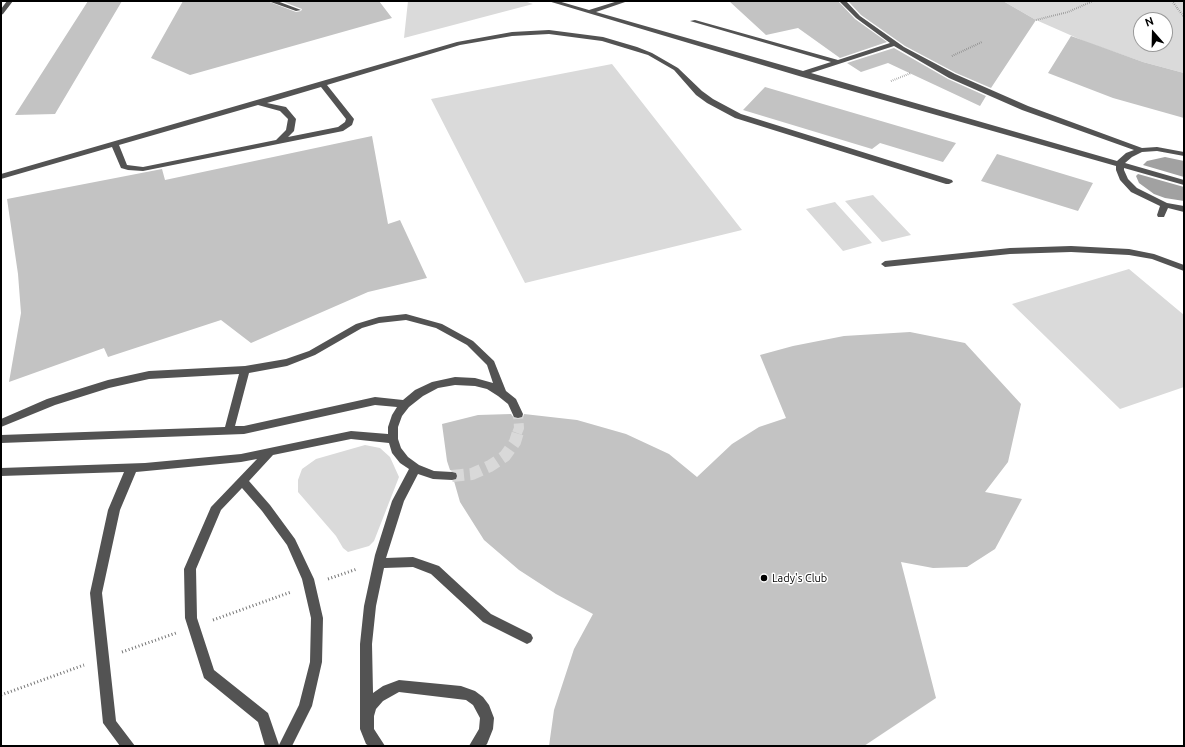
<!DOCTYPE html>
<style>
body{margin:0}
#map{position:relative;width:1185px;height:747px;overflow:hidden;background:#fff;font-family:Ubuntu,sans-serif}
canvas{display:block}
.frame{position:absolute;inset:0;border:2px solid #000;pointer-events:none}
.north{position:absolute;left:1133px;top:12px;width:40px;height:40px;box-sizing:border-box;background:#fff;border:1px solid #999;border-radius:50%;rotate:340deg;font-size:11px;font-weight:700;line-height:16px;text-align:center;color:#000}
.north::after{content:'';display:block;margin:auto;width:14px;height:18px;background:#000;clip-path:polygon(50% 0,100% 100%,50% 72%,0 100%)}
</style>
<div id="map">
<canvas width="1185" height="747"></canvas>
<div class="frame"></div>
<div class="north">N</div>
</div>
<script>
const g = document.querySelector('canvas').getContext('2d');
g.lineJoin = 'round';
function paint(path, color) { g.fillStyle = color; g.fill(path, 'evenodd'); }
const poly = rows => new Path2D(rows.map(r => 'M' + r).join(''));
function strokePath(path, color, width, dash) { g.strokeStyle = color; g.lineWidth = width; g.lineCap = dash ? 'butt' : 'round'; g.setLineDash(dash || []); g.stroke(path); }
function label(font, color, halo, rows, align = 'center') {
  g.font = font + ' Ubuntu,sans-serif'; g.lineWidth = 3; g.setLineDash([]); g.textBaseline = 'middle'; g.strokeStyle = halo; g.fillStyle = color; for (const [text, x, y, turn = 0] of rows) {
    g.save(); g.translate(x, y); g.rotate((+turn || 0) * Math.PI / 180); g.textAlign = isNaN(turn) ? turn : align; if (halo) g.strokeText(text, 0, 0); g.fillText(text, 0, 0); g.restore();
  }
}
paint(poly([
 [408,1,524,1,533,4,404,38],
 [1003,1,1184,1,1184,73,1143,62,1086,42,1036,20],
 [1141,20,1165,20,1165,44,1141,44],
 [612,64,742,230,525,283,431,99],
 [873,195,911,235,882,242,845,201],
 [835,202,872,243,843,251,806,209],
 [1129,269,1184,315,1184,387,1120,409,1012,304],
 [365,445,380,448,390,457,399,477,374,541,369,546,348,552,343,548,336,536,298,492,298,480,302,469,316,459]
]), '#dadada');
paint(poly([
 [1165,157,1184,161,1184,177,1143,165,1147,161],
 [1138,174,1184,187,1184,201,1165,198,1154,194,1139,183,1136,176]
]), '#a1a1a1');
paint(poly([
 [88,1,122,1,55,114,15,115],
 [183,1,267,1,296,12,301,11,302,9,281,1,379,1,392,18,190,75,151,58],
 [729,1,838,1,855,19,887,42,840,58,798,28,766,35],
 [848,1,1003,1,1036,20,991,88,956,73,905,46,861,15],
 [1071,36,1143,62,1184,73,1184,118,1113,98,1048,73],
 [894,48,948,79,986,96,980,106,888,63,861,72,847,63],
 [765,87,806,99,956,143,943,162,880,143,872,149,743,110],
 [372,136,388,224,400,220,427,278,368,292,251,343,221,320,108,357,104,348,9,382,21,313,18,274,7,199,162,169,165,180],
 [997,154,1093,183,1078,211,981,181],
 [910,332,965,343,1021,404,1008,462,985,492,1022,499,995,549,967,567,933,568,901,562,936,698,864,746,549,746,554,710,574,649,593,614,556,594,519,570,484,540,460,502,454,481,457,479,458,476,456,472,450,470,447,461,442,424,478,415,511,414,514,418,518,419,523,417,524,414,577,420,626,434,669,454,697,477,732,444,759,427,786,418,760,355,793,346,844,336]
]), '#c3c3c3');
strokePath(poly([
 [517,433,519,428,518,414]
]), '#d9d9d9', 10, [10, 4.5]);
strokePath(poly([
 [452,476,472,474,490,466,505,456,515,442,518,432]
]), '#d9d9d9', 12, [12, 6]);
strokePath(poly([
 [1172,1,1184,17],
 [1036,20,1068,12,1093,1],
 [952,56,982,42],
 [891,81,911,73]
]), '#757575', 2, [0.5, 1.5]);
strokePath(poly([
 [328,579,357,569],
 [213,620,291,592],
 [122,652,176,633],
 [1,695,84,665]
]), '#757575', 3, [1, 2.5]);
paint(poly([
 [7,1,13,1,3,14,1,15,1,9,7,1],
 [268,1,277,1,301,10,296,11,268,1],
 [548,1,558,1,589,10,618,1,628,1,596,12,803,71,831,62,690,21,695,20,838,60,890,43,856,18,839,1,846,1,860,16,904,47,955,74,1028,106,1142,148,1157,147,1184,152,1184,156,1157,151,1142,152,1132,157,1125,163,1184,180,1184,185,1124,168,1124,170,1128,179,1137,188,1167,203,1184,206,1184,212,1168,208,1164,217,1158,217,1157,215,1160,206,1131,192,1120,180,1116,170,1116,166,799,76,548,1],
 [894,46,949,78,1022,110,1134,150,1126,153,1117,161,811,73,894,46],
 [549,30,603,37,637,47,652,53,678,68,702,91,713,99,741,114,952,180,953,182,949,184,946,184,735,118,707,103,696,95,674,70,648,55,602,41,549,34,512,36,460,45,327,85,354,119,352,125,343,131,143,171,128,170,121,168,112,147,1,179,1,174,457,42,512,32,549,30],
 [321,87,346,119,345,122,338,127,288,137,294,131,296,119,286,107,267,103,321,87],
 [258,105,280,111,288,119,286,130,276,140,143,167,127,165,119,145,258,105],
 [1071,246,1129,249,1154,254,1184,265,1184,271,1152,259,1129,255,1071,252,1010,254,885,267,881,264,885,261,1010,248,1071,246],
 [406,314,442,324,473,341,494,361,506,391,516,399,523,414,522,417,518,418,514,417,508,404,498,396,487,389,475,386,455,385,438,388,423,396,409,407,402,416,398,427,398,439,401,448,408,457,419,465,434,471,452,472,456,473,457,476,456,479,452,480,433,479,418,474,404,501,386,558,413,557,439,566,491,614,531,634,533,638,531,642,527,644,483,622,431,574,413,567,384,568,376,606,372,644,373,693,383,686,399,680,461,686,475,691,483,697,489,705,494,718,493,729,487,744,485,746,469,746,479,729,480,718,473,705,466,700,399,692,383,701,376,709,374,716,374,729,385,746,369,746,366,744,360,729,360,644,364,606,375,555,392,501,409,469,400,463,392,453,389,443,351,439,273,455,249,481,270,505,295,539,314,579,323,618,322,662,312,706,292,746,265,746,258,722,204,678,185,618,184,569,211,507,257,459,241,462,136,472,120,510,102,593,116,721,135,746,120,746,103,723,90,593,108,510,124,472,1,476,1,468,145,463,241,454,351,431,388,434,388,427,392,415,397,407,375,405,244,434,1,443,1,435,225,427,239,374,149,379,109,388,55,405,1,427,1,419,47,399,108,380,149,371,245,366,286,359,309,351,356,324,379,317,406,314],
 [406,320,436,328,467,345,487,365,493,383,475,378,455,377,432,382,415,390,403,400,375,397,244,426,235,426,249,373,287,366,315,355,362,328,379,323,406,320],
 [242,488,262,511,287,545,302,579,311,618,310,662,299,705,279,745,268,713,214,670,197,618,196,569,221,510,242,488]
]), '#535353');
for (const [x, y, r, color] of [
 [764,578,4,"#000"]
]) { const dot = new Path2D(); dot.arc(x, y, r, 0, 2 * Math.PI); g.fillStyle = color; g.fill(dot); strokePath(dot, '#fff', 1.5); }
label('11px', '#000', '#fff', [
 ["Lady's Club",772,578]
], 'left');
</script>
